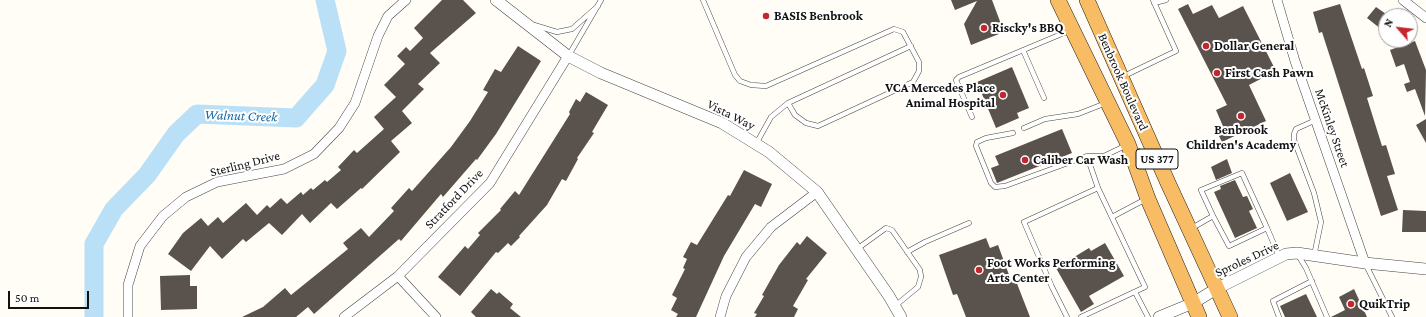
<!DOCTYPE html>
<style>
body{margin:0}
#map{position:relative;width:1426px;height:317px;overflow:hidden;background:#fffdf5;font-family:"Crimson Pro",serif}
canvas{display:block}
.north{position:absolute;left:1378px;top:8px;width:40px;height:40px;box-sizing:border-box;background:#fff;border:1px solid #a0a0a0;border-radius:50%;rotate:298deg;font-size:11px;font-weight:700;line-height:16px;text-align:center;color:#111}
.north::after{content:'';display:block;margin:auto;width:14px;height:18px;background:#c4262e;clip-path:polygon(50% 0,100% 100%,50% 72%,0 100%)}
.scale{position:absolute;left:8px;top:291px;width:81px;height:18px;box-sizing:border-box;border:2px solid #111;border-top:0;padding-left:5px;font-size:12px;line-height:14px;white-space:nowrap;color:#111;-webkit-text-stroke:3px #fff;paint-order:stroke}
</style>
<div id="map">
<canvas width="1426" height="317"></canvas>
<div class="north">N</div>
<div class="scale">50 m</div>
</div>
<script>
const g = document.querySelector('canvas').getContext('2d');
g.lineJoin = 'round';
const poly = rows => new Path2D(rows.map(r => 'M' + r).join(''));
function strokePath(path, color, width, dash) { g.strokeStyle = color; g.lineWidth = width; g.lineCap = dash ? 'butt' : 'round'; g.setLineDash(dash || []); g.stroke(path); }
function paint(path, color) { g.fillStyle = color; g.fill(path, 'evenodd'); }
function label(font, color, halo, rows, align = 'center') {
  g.font = font + ' "Crimson Pro",serif'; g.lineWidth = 4; g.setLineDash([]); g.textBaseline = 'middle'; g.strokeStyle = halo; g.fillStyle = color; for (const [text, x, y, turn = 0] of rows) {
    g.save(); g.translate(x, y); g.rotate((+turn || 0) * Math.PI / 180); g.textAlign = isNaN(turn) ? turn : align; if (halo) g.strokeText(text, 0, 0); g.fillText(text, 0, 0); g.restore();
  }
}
strokePath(poly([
 [94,317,94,244,114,209,147,175,176,134,197,114,296,118,325,85,337,51,325,0]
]), '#b9e0f7', 19);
paint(poly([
 [442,0,463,0,476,13,430,53,440,63,418,84,424,89,402,111,412,123,391,141,400,152,362,189,361,188,337,209,331,203,310,223,302,214,282,235,269,223,246,242,243,239,222,259,210,246,191,271,168,254,183,233,201,218,208,226,218,217,223,223,246,203,257,215,267,205,270,208,281,198,287,204,301,192,303,195,311,188,313,190,325,180,327,182,341,170,338,167,354,150,357,153,384,129,374,117,396,97,384,85,405,64,397,56,406,47,410,51,423,38,414,28],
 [951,0,992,0,1004,32,971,45,964,24,977,1,955,10],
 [1188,4,1193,14,1212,5,1219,18,1243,6,1276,71,1249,85,1266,121,1222,142,1218,134,1225,131,1216,110,1227,105,1178,9],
 [1340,4,1362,69,1364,68,1373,96,1367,98,1382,146,1386,145,1395,174,1387,176,1398,210,1381,216,1322,32,1319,33,1313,12],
 [1376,7,1386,14,1386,33,1367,18],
 [1415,41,1426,70,1425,116,1415,89,1407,92,1404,84,1410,82,1404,64,1396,67,1390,50],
 [518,46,541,61,496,134,477,160,476,159,443,197,441,194,401,241,399,239,314,314,308,307,296,317,242,317,263,307,285,288,291,295,348,249,343,243,361,228,369,237,394,211,391,208,409,188,412,191,451,147,470,121,488,92,483,90,495,69,501,72],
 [1012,67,1029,108,1017,113,1019,118,996,128,977,82],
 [586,92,608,105,592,132,594,133,577,158,578,159,566,181,562,179,547,205,519,236,520,237,511,246,508,243,498,253,496,252,460,296,438,277,465,246,468,249,480,235,478,233,501,210,500,209,515,191,519,195,570,114,569,112,576,99,580,102],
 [1426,119,1426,143,1416,125],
 [1062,129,1072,153,997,183,991,168,999,165,995,156],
 [1227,159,1232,173,1216,180,1211,167],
 [744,170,772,184,761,207,755,204,724,256,696,317,676,317,678,314,671,310,677,298,672,295,685,269,683,268,687,259,683,257,691,242,697,245,728,195,730,196],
 [1290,173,1308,212,1287,221,1270,183],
 [1235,180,1243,197,1247,196,1253,209,1249,211,1257,228,1235,238,1214,192,1221,189,1220,186],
 [1403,210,1426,211,1426,232,1402,232],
 [807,236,827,253,806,279,808,280,793,306,798,309,794,317,755,317,757,314,754,313,764,296,762,295,779,265,797,242,800,245],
 [986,238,990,248,998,245,1012,283,1016,281,1030,317,966,317,957,294,953,295,939,255],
 [1105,243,1124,276,1089,296,1094,304,1081,312,1056,268,1089,248,1091,251],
 [190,275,190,286,197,286,197,309,161,310,160,276],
 [491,289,497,294,499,292,513,304,510,308,521,317,476,317,471,312],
 [1354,289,1367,317,1331,317,1345,310,1339,297],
 [1306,294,1317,317,1285,317,1280,306]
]), '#5a524d');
const service = poly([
 [703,0,735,75,740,81,751,85,766,86,894,29,903,32,919,62,919,71,913,82,818,126,806,123,795,115,788,103,771,117,756,144],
 [1154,3,1166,0],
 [534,25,557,32,572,29,598,6],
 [1023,50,1044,98],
 [569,55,601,0],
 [1124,76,1176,51,1153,0],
 [788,103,911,46],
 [972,117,956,80,959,77,1071,30],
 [1024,128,1045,119,1078,114,1106,103],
 [1013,133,986,138,977,142,976,146,991,183,995,187,1005,186,1087,156,1104,156,1127,145],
 [1087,156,1098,188],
 [1213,216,1201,190,1242,173,1267,228],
 [1112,217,1146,199],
 [1192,228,1213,216,1229,246,1267,228,1279,256],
 [857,249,886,228,892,230,920,270,921,277,918,287,895,306],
 [907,252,925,242,969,223],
 [1298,255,1306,268,1327,317],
 [1314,256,1321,222,1314,193,1294,140,1294,134,1296,129,1316,120],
 [1366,265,1392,317],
 [1135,292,1148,317],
 [1067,317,1052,287,1024,222,1098,188,1145,287,1081,317],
 [1279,317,1273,301,1312,281]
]);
const minor = poly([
 [1277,0,1295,61,1365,263],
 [1403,0,1426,18],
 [398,276,436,317],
 [128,317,128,285,140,246,163,216,186,197,217,182,284,169,314,154,339,128,355,103,378,36,388,16,406,0],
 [344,317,398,276,490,183,568,56],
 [720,317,726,296,746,257,771,227,817,192]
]);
const tertiary = poly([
 [496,0,568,56,601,73,722,123,769,152,817,192,889,296,901,317],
 [1159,317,1193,303,1216,289,1286,254,1297,253,1365,263,1426,269]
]);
const trunk = poly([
 [1058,0,1128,144,1148,199,1199,317],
 [1087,0,1168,183,1230,317]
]);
strokePath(service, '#444', 5.5);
strokePath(minor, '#444', 10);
strokePath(tertiary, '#444', 12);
strokePath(trunk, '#222', 16);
strokePath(service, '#fff', 4.5);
strokePath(minor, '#fff', 9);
strokePath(tertiary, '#fff', 11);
strokePath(trunk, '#f7bc64', 15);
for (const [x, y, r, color] of [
 [766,16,4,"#c4262e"],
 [984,28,4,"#c4262e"],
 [1206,46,4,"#c4262e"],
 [1217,73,4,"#c4262e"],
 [1003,95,4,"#c4262e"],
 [1241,116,4,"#c4262e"],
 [1025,160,4,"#c4262e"],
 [979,270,4,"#c4262e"],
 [1351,304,4,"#c4262e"]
]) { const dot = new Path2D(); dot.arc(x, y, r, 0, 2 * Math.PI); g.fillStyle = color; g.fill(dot); strokePath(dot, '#fff', 1.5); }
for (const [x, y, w] of [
 [1157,159,42]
]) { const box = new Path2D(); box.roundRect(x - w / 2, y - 10, w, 20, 3); g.fillStyle = '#fff'; g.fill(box); strokePath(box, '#111', 1); }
label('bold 12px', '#111', null, [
 ["US 377",1157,159]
]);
label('bold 13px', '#111', '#fff', [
 ["BASIS Benbrook",774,16],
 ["Riscky's BBQ",992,28],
 ["Dollar General",1214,46],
 ["First Cash Pawn",1225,73],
 ["VCA Mercedes Place",995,88,"right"],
 ["Animal Hospital",995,103,"right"],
 ["Benbrook",1241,130,"center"],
 ["Children's Academy",1241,145,"center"],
 ["Caliber Car Wash",1033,160],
 ["Foot Works Performing",987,263],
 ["Arts Center",987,278],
 ["QuikTrip",1359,304]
], 'left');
label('13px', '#111', '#fff', [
 ["Benbrook Boulevard",1123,82,66],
 ["Vista Way",731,115,27],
 ["McKinley Street",1332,128,71],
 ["Sterling Drive",245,164,-14],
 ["Stratford Drive",454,199,-46],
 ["Sproles Drive",1247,259,-25]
]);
label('italic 14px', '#1768a6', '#fff', [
 ["Walnut Creek",241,116,2]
]);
</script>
